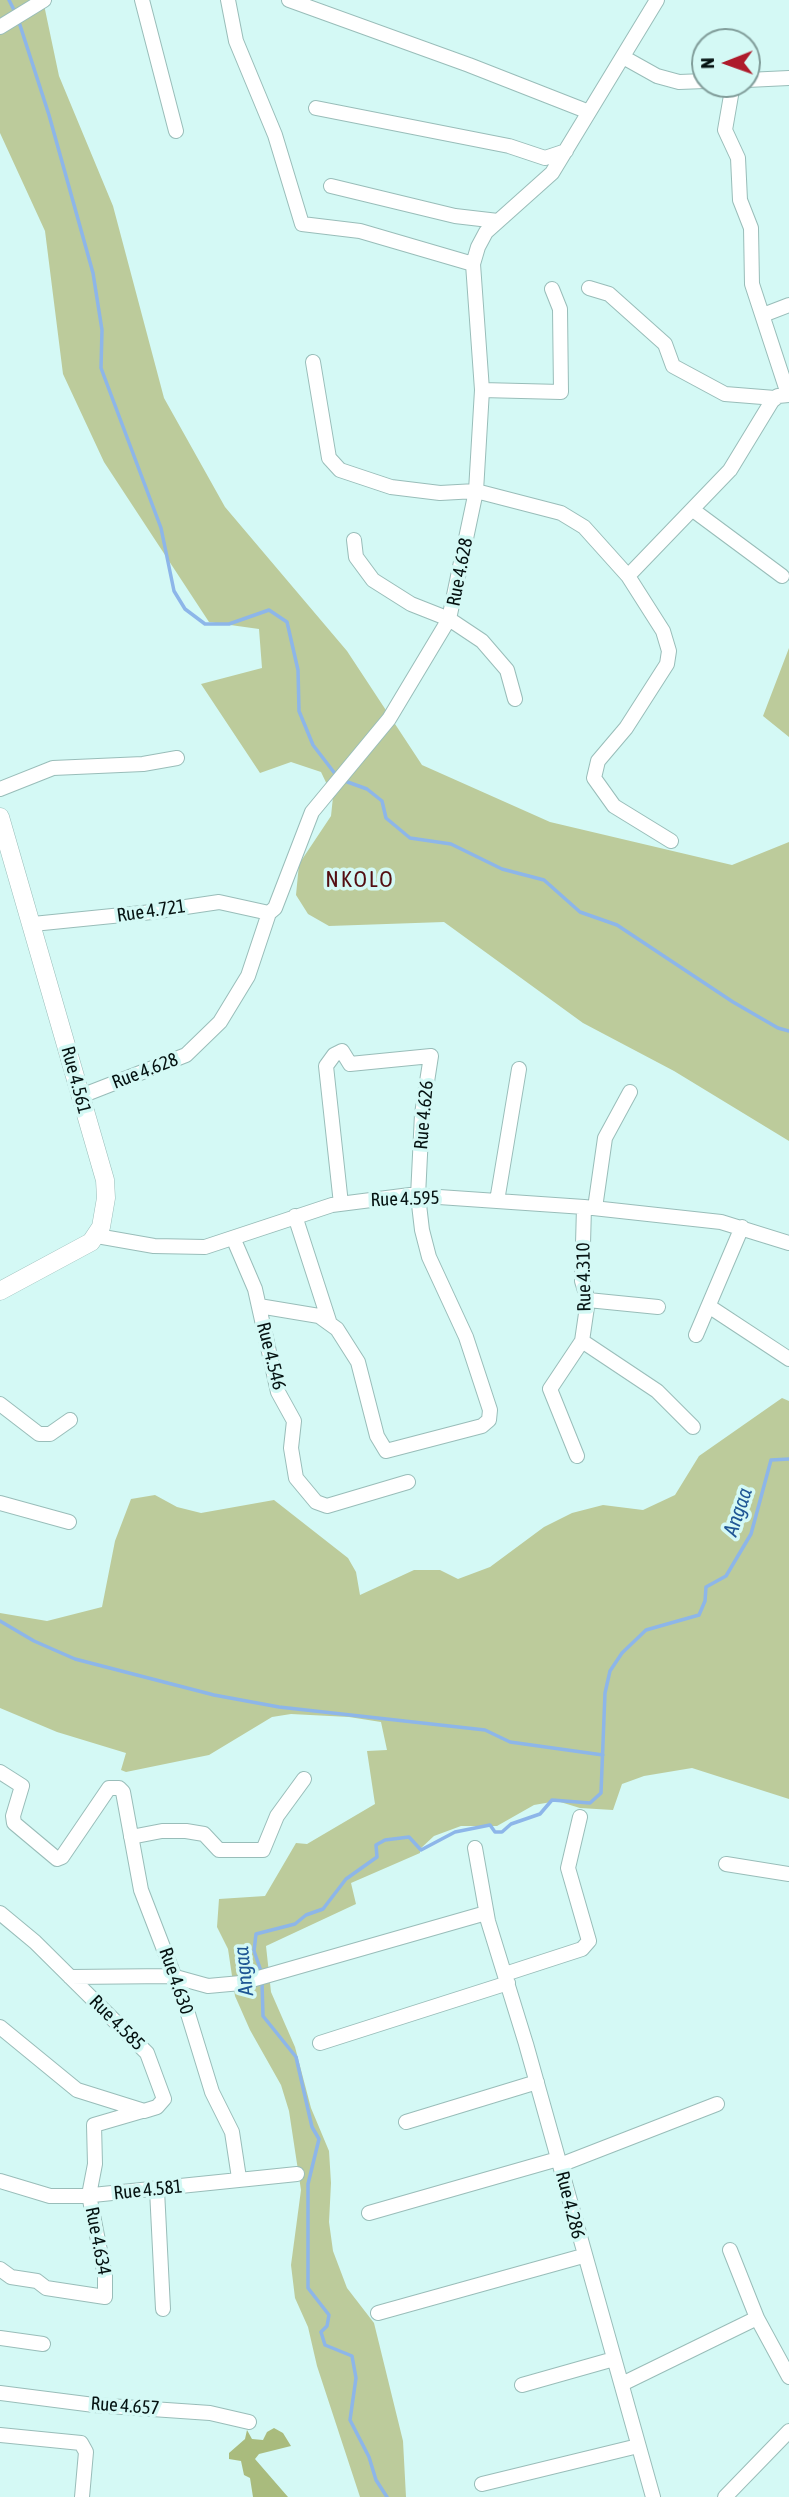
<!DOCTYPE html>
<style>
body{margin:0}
#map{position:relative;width:789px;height:2497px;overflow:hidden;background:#d4f9f5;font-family:"Asap Condensed",sans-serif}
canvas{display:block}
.north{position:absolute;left:691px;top:28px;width:70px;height:70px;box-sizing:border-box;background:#d4f9f5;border:2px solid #819d9a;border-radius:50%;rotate:269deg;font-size:19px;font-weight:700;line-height:28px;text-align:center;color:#051211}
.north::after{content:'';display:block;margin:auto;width:24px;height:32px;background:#ae1b2b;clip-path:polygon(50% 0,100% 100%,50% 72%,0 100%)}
</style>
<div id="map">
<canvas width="789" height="2497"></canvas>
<div class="north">N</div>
</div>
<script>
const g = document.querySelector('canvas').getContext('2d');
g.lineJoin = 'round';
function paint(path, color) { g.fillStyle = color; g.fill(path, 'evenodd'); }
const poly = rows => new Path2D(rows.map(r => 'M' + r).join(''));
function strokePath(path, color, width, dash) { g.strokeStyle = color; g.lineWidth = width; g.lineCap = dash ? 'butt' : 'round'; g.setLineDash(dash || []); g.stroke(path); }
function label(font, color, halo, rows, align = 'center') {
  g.font = font + ' "Asap Condensed",sans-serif'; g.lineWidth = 7; g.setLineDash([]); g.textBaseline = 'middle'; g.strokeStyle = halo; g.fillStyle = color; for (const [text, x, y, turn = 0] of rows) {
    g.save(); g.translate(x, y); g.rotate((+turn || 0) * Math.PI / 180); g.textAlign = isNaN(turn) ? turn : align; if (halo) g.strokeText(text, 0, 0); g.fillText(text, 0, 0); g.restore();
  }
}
paint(poly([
 [0,0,43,0,59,76,113,206,164,398,225,507,347,651,422,765,550,822,732,865,789,842,789,1141,674,1071,583,1023,444,922,329,926,308,914,296,895,299,864,331,816,333,797,321,772,291,762,260,773,201,684,262,668,259,629,209,622,104,462,63,374,45,231,0,133],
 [789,648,789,737,763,716],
 [782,1398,789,1401,789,1799,692,1768,644,1776,622,1784,613,1810,580,1808,557,1801,534,1805,497,1826,461,1826,434,1836,420,1849,420,1853,351,1883,356,1904,266,1946,271,1992,295,2047,311,2108,329,2151,331,2183,329,2222,333,2251,347,2288,374,2323,403,2441,406,2497,360,2497,317,2366,308,2327,295,2298,291,2265,301,2190,289,2111,281,2085,250,2030,235,1996,228,1949,217,1927,219,1899,265,1896,296,1843,307,1844,375,1804,367,1751,387,1750,381,1722,349,1717,291,1714,272,1717,209,1755,126,1772,121,1770,126,1753,57,1732,0,1708,0,1613,47,1621,102,1607,115,1541,131,1499,155,1495,177,1507,201,1513,274,1500,348,1558,356,1572,360,1595,414,1570,440,1570,458,1579,490,1567,544,1527,572,1513,603,1505,643,1510,675,1495,699,1456]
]), '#bccb9b');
paint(poly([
 [274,2428,283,2433,291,2446,259,2454,255,2459,288,2497,253,2497,250,2478,244,2475,241,2461,229,2459,229,2453,245,2439,247,2430,252,2439,263,2440,267,2432]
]), '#a9bb7d');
strokePath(poly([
 [9,0,15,12],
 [18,19,49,115,93,273,102,330,101,368,161,528,174,591,185,609,205,624,229,624,269,610,287,622,298,670,299,711,313,745,336,775],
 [342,780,367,789,382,801,386,818,410,838,451,844,502,869,544,880,580,912,617,925,733,1002,778,1028,789,1031],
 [0,1621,34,1641,75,1659,214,1695,279,1707,485,1730,510,1742,603,1755],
 [262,1974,254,1951,256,1934,295,1924,306,1915,323,1909,346,1879,377,1857,376,1845,385,1840,409,1837,421,1850,455,1832,490,1825,495,1832,502,1832,511,1824,540,1814,552,1800,590,1803,601,1793,605,1693,610,1671,622,1653,646,1630,699,1615,705,1601,706,1587,726,1576,751,1534,771,1460,789,1459],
 [262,1982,263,2016,296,2057,312,2127,319,2139,308,2184,308,2288,329,2315,327,2326,321,2332,325,2345,352,2356,356,2378,350,2420,369,2457,376,2480,387,2497]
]), '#8db6e9', 3.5);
const minor = poly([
 [142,0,176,131],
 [228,0,236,41,275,135,302,224,360,231,473,264],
 [289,0,469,65,589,112],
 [0,27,44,0],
 [623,57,657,76,679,82,705,81],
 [747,80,789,78],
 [733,84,725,130,738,158,740,200,751,228,752,284,788,394],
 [316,108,509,146,545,158,566,151],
 [331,186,455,216,498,221],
 [589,288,609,294,665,344,673,366,725,394,775,398],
 [763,315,789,305],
 [313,362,329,458,340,470,391,487,440,493,476,491,561,513,584,527,628,576,663,631,669,651,667,664,626,728,598,761,594,778,614,806,671,841],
 [482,390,561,392,560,309,552,289],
 [693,510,782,576],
 [354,540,356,557,373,580,411,604,449,619,482,641,507,670,515,699],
 [628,576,730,470,772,401,778,396,789,395],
 [0,789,53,768,143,764,177,758],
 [33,924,152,912,219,902,269,913],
 [81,1096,186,1055,220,1022,248,976,269,913,275,908,312,812,389,719,449,619,476,491,482,390,473,264,478,247,486,232,552,173,657,0],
 [497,1201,519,1069],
 [595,1208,605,1138,630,1092],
 [295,1216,329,1321],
 [97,1236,154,1246,205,1247,332,1205,410,1195,584,1207,721,1222,789,1243],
 [234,1240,255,1289,278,1392,294,1421,291,1448,296,1478,316,1502,327,1506,408,1482],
 [588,1300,658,1307],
 [259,1306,319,1316,337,1329,358,1362,377,1436,386,1451,482,1426,489,1420,490,1410,466,1337,429,1257,422,1230,418,1196,422,1114,431,1056,350,1064,342,1051,334,1055,326,1066,341,1204],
 [710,1307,789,1359],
 [696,1335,742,1227],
 [582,1341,657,1391,693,1427],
 [0,1404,39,1434,50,1434,70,1420],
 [577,1456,550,1389,582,1341,588,1300,582,1281,584,1207],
 [0,1503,69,1522],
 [0,1772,22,1786,13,1816,14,1823,57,1859,62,1857,109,1788,119,1788,123,1792,141,1890,185,2004,212,2092,232,2132,239,2178],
 [131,1837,162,1831,186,1831,204,1834,219,1850,263,1850,277,1816,304,1779],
 [475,1848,488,1921,526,2044,653,2497],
 [726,1864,789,1874],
 [0,1913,35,1942,147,2053,164,2099,157,2107,144,2111,77,2090,0,2027],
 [505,1974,582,1949,589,1941,568,1868,580,1817],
 [70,1977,172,1976,208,1986,241,1983,486,1913],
 [320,2043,508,1983],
 [406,2122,537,2082],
 [560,2165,717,2104],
 [0,2181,50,2196,83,2196,297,2174],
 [157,2190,163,2309],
 [369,2213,558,2159],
 [730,2250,757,2318,789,2377],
 [0,2269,11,2277,37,2281,46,2288,105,2297,105,2276,89,2195,95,2164,94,2125,142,2111],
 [378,2313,583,2256],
 [0,2338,43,2344],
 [622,2384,757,2318],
 [522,2385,614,2359],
 [0,2393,94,2405,210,2413,249,2422],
 [0,2435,81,2443,86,2452,82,2497],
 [482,2484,638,2446],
 [725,2497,789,2431]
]);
const major = poly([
 [0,817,105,1180,106,1198,101,1227,91,1242,0,1291]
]);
strokePath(minor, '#99bdb9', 16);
strokePath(major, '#99bdb9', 19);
strokePath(minor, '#fff', 14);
strokePath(major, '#fff', 18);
label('19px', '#051211', '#d4f9f5', [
 ["Rue 4.628",460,572,-79],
 ["Rue 4.721",151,911,-8],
 ["Rue 4.628",145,1071,-21],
 ["Rue 4.561",76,1080,75],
 ["Rue 4.626",424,1115,-85],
 ["Rue 4.595",405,1199,-2],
 ["Rue 4.310",584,1277,-91],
 ["Rue 4.546",271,1356,76],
 ["Rue 4.630",176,1981,71],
 ["Rue 4.585",117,2023,45],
 ["Rue 4.581",148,2190,-6],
 ["Rue 4.286",570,2205,76],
 ["Rue 4.634",98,2241,79],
 ["Rue 4.657",125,2406,4]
]);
label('italic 21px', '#1f5694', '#d4f9f5', [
 ["Angaa",738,1512,-71],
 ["Angaa",244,1971,-96]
]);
g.letterSpacing = '2px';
label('23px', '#530e12', '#d4f9f5', [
 ["NKOLO",360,880]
]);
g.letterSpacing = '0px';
</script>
